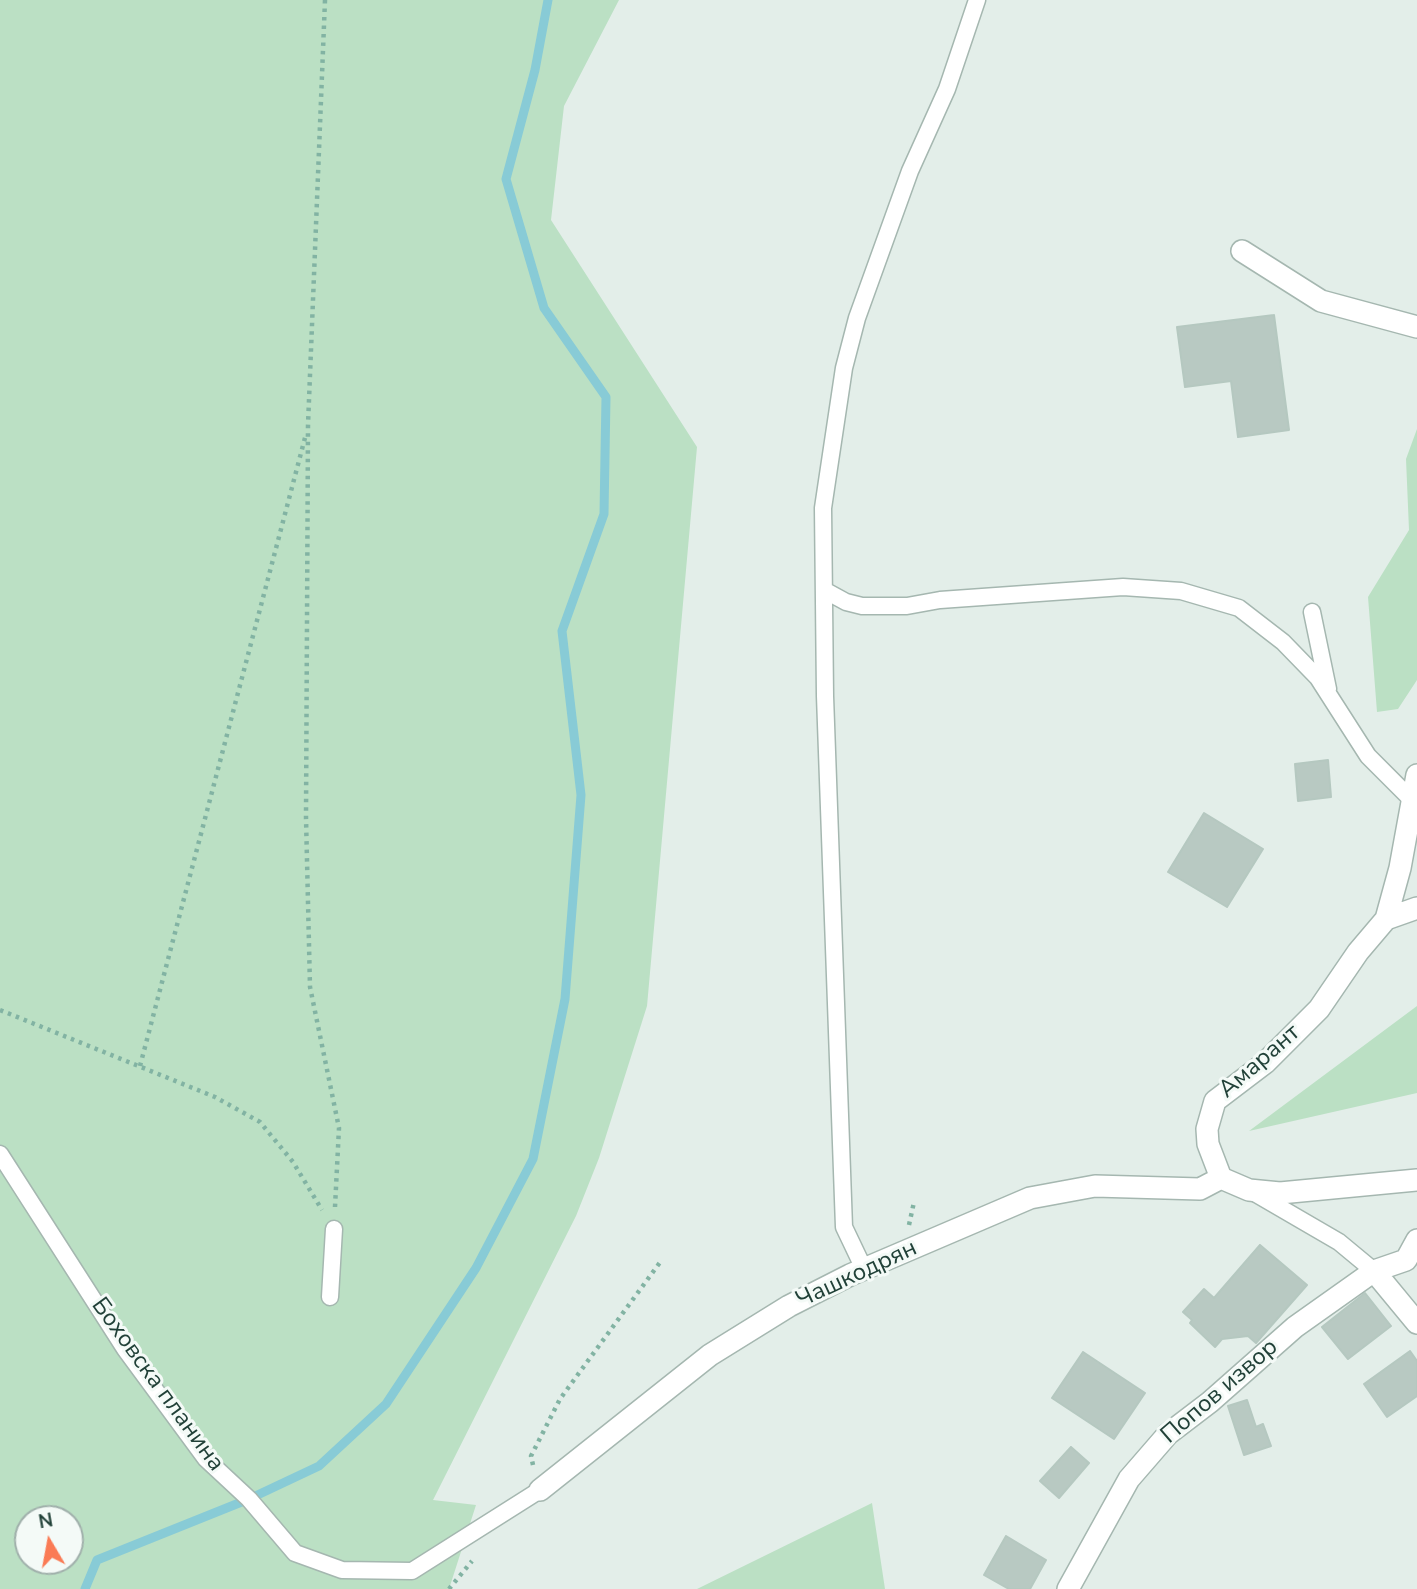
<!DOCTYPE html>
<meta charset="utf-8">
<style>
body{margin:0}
#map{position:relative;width:1417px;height:1589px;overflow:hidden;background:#e3eee9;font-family:"Nunito Sans",sans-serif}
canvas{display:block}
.north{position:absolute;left:14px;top:1505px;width:70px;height:70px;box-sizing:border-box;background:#f4faf7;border:2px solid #a0b0ab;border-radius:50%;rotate:350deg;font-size:19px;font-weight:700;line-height:28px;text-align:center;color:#214138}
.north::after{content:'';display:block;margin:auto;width:24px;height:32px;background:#fa7b55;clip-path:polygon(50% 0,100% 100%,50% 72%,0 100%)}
</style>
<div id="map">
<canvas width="1417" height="1589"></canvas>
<div class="north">N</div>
</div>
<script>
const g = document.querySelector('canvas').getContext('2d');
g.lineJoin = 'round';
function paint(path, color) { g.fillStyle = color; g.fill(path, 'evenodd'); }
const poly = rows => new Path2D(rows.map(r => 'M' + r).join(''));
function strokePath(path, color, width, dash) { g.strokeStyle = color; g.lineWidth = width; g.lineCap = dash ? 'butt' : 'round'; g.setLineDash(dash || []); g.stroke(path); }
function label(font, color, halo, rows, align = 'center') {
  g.font = font + ' "Nunito Sans",sans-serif'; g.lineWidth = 6; g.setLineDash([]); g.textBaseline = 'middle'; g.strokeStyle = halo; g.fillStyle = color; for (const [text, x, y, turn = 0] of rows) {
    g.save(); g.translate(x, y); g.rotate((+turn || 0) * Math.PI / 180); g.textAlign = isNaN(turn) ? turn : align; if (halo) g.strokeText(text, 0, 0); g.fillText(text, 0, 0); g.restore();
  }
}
paint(poly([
 [0,0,619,0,564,106,551,220,697,447,647,1006,599,1158,576,1216,433,1500,476,1505,449,1589,0,1589],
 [28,1519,70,1519,70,1561,28,1561],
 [1417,429,1417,680,1398,709,1377,712,1368,597,1409,530,1406,459],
 [1417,1006,1417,1093,1249,1131],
 [872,1503,885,1589,697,1589]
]), '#bbe0c4');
strokePath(poly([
 [85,1589,97,1560,249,1499,319,1466,386,1404,476,1268,533,1159,565,999,581,795,562,631,604,514,606,397,544,308,506,179,535,70,548,0]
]), '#88cbd6', 9);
const building = poly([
 [1274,315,1289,430,1238,437,1231,381,1185,387,1177,327,1274,315],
 [1328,760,1331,797,1298,801,1295,764,1328,760],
 [1204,813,1263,849,1227,907,1168,872,1204,813],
 [1260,1245,1307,1285,1256,1343,1248,1336,1222,1339,1215,1347,1190,1323,1192,1320,1183,1312,1204,1289,1214,1298,1260,1245],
 [1365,1293,1391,1326,1348,1359,1322,1327,1365,1293],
 [1410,1351,1417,1361,1417,1396,1387,1417,1364,1384,1410,1351],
 [1083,1352,1145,1393,1114,1439,1052,1398,1083,1352],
 [1247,1400,1256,1427,1263,1424,1271,1446,1244,1455,1228,1406,1247,1400],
 [1071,1447,1089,1463,1059,1498,1040,1481,1071,1447],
 [1006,1536,1046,1560,1030,1589,1009,1589,984,1575,1006,1536]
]);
paint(building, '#b8c9c2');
strokePath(building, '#b5c8c0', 2);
const lane = poly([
 [824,590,846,602,862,606,907,606,940,600,1123,587,1181,591,1239,608,1283,642,1318,678,1368,756,1412,800],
 [1312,612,1328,689],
 [0,1154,125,1349,206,1459,249,1499,295,1553,342,1570,412,1571,540,1490],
 [1253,1192,1339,1242,1374,1271],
 [864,1269,844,1227,825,696,823,508,844,368,857,318,910,171,947,89,977,0],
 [330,1297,334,1229]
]);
const street = poly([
 [1242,251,1321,301,1417,327],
 [1417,775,1400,868,1386,919,1358,952,1319,1009,1265,1063,1215,1101,1207,1129,1208,1144,1221,1178,1249,1190,1280,1193,1417,1180],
 [1386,919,1417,908],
 [1374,1271,1417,1323],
 [540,1490,710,1355,789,1306,850,1275,1030,1198,1095,1186,1200,1189,1221,1178],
 [1068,1589,1129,1479,1168,1434,1210,1402,1295,1327,1374,1271,1406,1260,1417,1240]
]);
strokePath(lane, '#a5b7b0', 19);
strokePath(street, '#a5b7b0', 24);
strokePath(poly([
 [325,0,308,425,306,818,310,987,339,1128,335,1207],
 [0,1010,215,1097,260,1122,293,1162,322,1210],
 [140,1066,306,434],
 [909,1225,914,1202],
 [533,1465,531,1456,560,1399,661,1261],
 [449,1589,472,1561]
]), '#82b3a3', 4.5, [3.5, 5]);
strokePath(lane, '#fff', 16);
strokePath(street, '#fff', 21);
label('24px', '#214138', '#f4faf7', [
 ["Амарант",1260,1062,-41],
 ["Чашкодрян",857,1275,-25],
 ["Боховска планина",157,1385,54],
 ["Попов извор",1220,1392,-41]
]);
</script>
